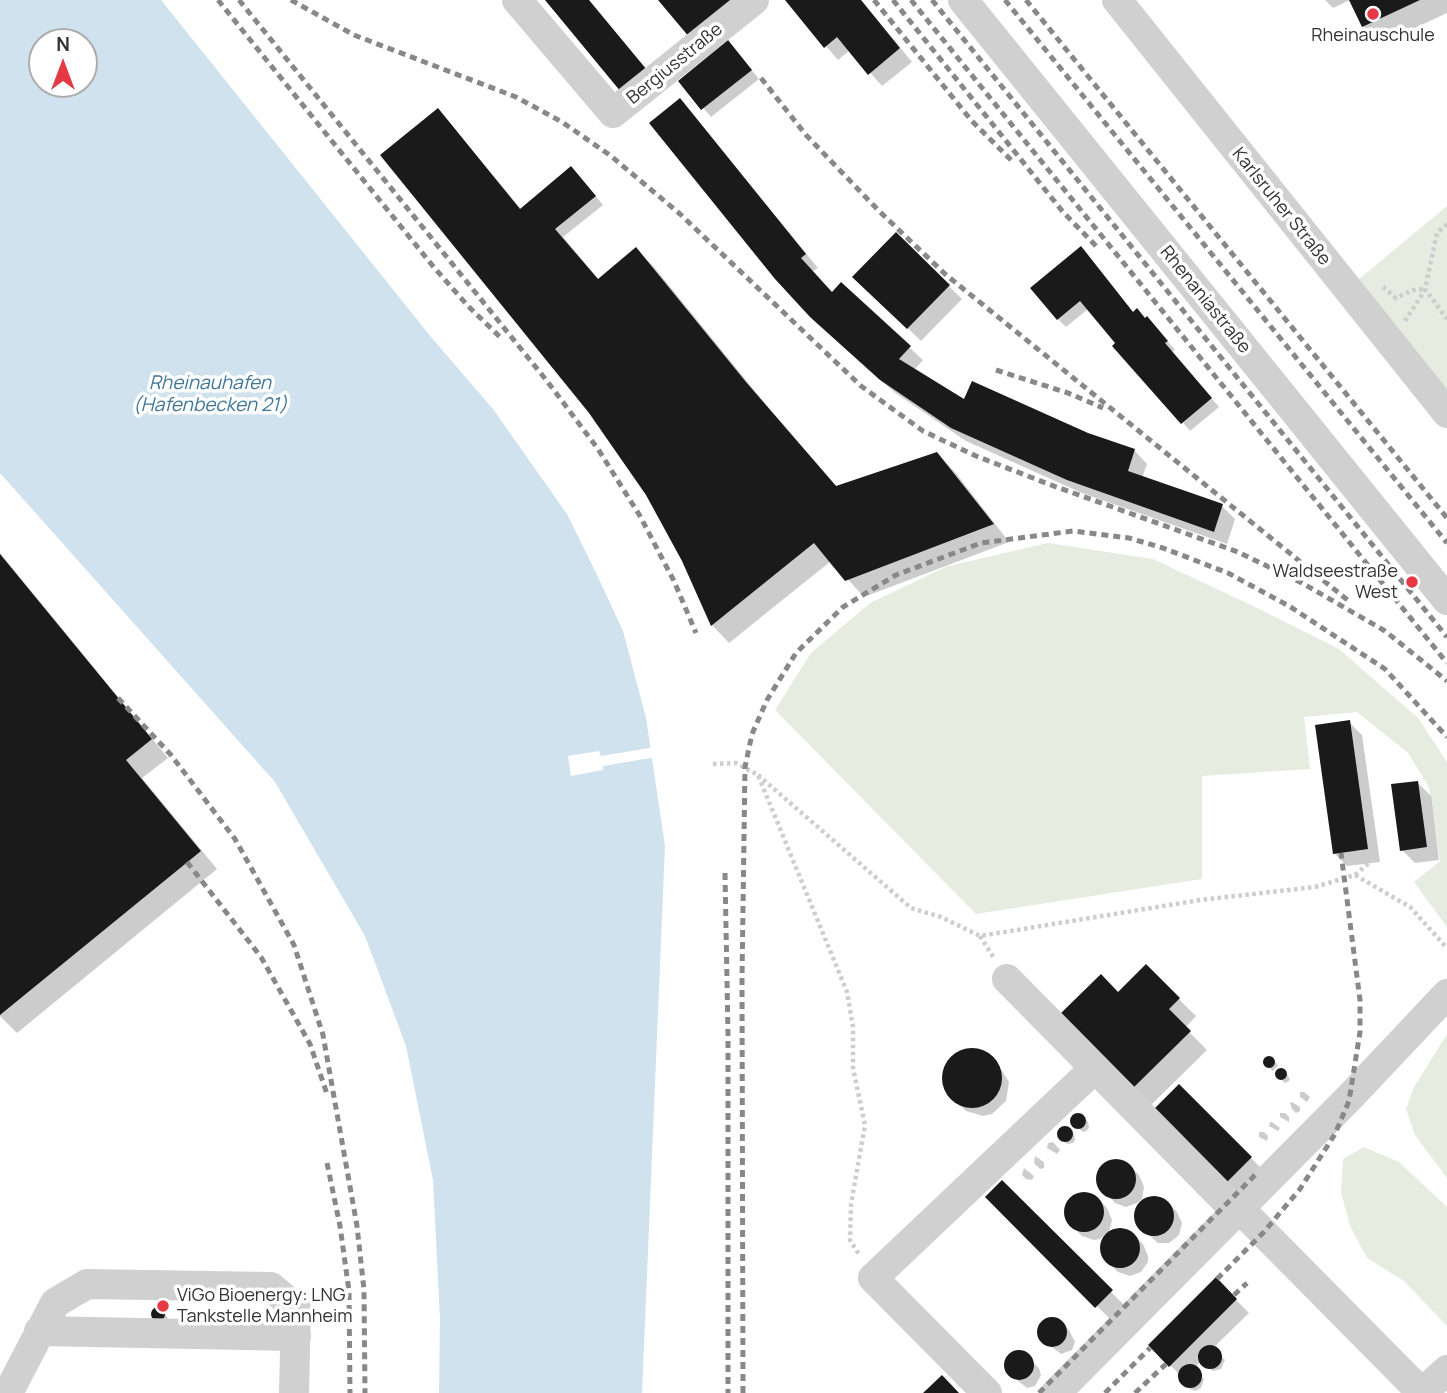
<!DOCTYPE html>
<meta charset="utf-8">
<style>
body{margin:0}
#map{position:relative;width:1447px;height:1393px;overflow:hidden;background:#fff;font-family:Manrope,sans-serif}
canvas{display:block}
.north{position:absolute;left:28px;top:28px;width:70px;height:70px;box-sizing:border-box;background:#fff;border:2px solid #adadad;border-radius:50%;rotate:0deg;font-size:19px;font-weight:700;line-height:28px;text-align:center;color:#333}
.north::after{content:'';display:block;margin:auto;width:24px;height:32px;background:#e63946;clip-path:polygon(50% 0,100% 100%,50% 72%,0 100%)}
</style>
<div id="map">
<canvas width="1447" height="1393"></canvas>
<div class="north">N</div>
</div>
<script>
const g = document.querySelector('canvas').getContext('2d');
g.lineJoin = 'round';
function paint(path, color) { g.fillStyle = color; g.fill(path, 'evenodd'); }
const poly = rows => new Path2D(rows.map(r => 'M' + r).join(''));
function strokePath(path, color, width, dash) { g.strokeStyle = color; g.lineWidth = width; g.lineCap = dash ? 'butt' : 'round'; g.setLineDash(dash || []); g.stroke(path); }
function label(font, color, halo, rows, align = 'center') {
  g.font = font + ' Manrope,sans-serif'; g.lineWidth = 7; g.setLineDash([]); g.textBaseline = 'middle'; g.strokeStyle = halo; g.fillStyle = color; for (const [text, x, y, turn = 0] of rows) {
    g.save(); g.translate(x, y); g.rotate((+turn || 0) * Math.PI / 180); g.textAlign = isNaN(turn) ? turn : align; if (halo) g.strokeText(text, 0, 0); g.fillText(text, 0, 0); g.restore();
  }
}
paint(poly([
 [1447,206,1447,390,1358,280],
 [1048,543,1153,559,1251,605,1339,649,1418,718,1447,762,1447,927,1414,882,1440,861,1429,787,1408,753,1357,712,1304,717,1310,769,1202,776,1202,879,976,914,775,710,811,653,870,603,948,566],
 [1447,1034,1447,1178,1415,1135,1406,1109,1414,1087],
 [1364,1147,1399,1162,1447,1207,1447,1326,1404,1281,1367,1258,1350,1226,1341,1192,1343,1159]
]), '#e6ecdf');
paint(poly([
 [0,0,161,0,431,337,493,409,567,514,598,577,623,631,646,718,665,846,642,1393,439,1393,440,1319,433,1180,406,1046,365,936,275,782,0,473],
 [42,42,84,42,84,84,42,84]
]), '#cfe2ee');
paint(poly([
 [655,747,656,757,603,766,603,770,571,776,568,756,599,751,601,756]
]), '#fff');
paint(poly([
 [787,0,861,0,912,62,882,86,850,50,838,60],
 [1325,0,1350,0,1333,8],
 [1351,0,1447,0,1447,13,1381,44,1363,26],
 [736,51,759,79,711,117,680,81],
 [680,100,818,268,812,272,832,295,841,285,923,360,914,370,963,400,1087,434,1134,450,1147,464,1142,478,1222,506,1235,519,1227,544,1082,493,966,441,894,392,825,329],
 [438,110,522,210,580,177,603,205,563,237,599,280,636,250,654,267,763,401,838,488,937,454,955,472,1009,542,864,597,831,561,729,643,712,625,684,560],
 [896,235,962,299,921,341,855,277],
 [1081,248,1134,314,1155,327,1175,350,1172,352,1219,407,1190,431,1088,309,1066,327,1058,319],
 [0,553,168,758,142,778,217,869,17,1033,0,1016],
 [1349,722,1362,735,1380,862,1347,866,1334,853],
 [1418,783,1431,796,1439,860,1415,863,1402,850],
 [1146,967,1196,1016,1185,1028,1207,1050,1151,1105,1061,1015,1119,994],
 [971,1050,990,1057,999,1066,1009,1082,1006,1101,992,1114,983,1116,966,1111,950,1096,943,1079,948,1062,962,1052],
 [1270,1057,1278,1065,1273,1071,1265,1064,1266,1059],
 [1278,1069,1286,1073,1290,1079,1289,1081,1285,1083,1277,1076],
 [1179,1086,1264,1171,1240,1195,1155,1110],
 [1300,1092,1304,1092,1310,1097,1307,1102,1300,1097],
 [1292,1102,1300,1107,1300,1111,1296,1113,1292,1109,1290,1103],
 [1280,1113,1285,1113,1289,1117,1289,1122,1280,1117],
 [1075,1116,1084,1118,1088,1122,1089,1128,1086,1131,1083,1132,1073,1124],
 [1270,1122,1272,1122,1280,1128,1278,1131,1269,1126],
 [1062,1128,1070,1130,1074,1134,1075,1140,1073,1143,1067,1144,1063,1140,1059,1133],
 [1259,1132,1264,1132,1268,1136,1267,1141,1259,1137],
 [1053,1142,1060,1150,1057,1154,1047,1148,1048,1143],
 [1035,1156,1044,1162,1044,1168,1040,1169,1034,1163],
 [1119,1161,1130,1166,1139,1175,1144,1187,1142,1199,1137,1203,1126,1207,1115,1203,1098,1184,1098,1178,1102,1167,1107,1163],
 [1024,1168,1034,1176,1032,1180,1026,1179,1022,1175],
 [1002,1182,1124,1305,1110,1319,988,1197],
 [1086,1193,1098,1199,1107,1208,1112,1220,1109,1232,1122,1230,1134,1235,1143,1244,1148,1256,1148,1262,1141,1272,1130,1276,1118,1272,1109,1263,1102,1253,1102,1247,1107,1233,1100,1239,1094,1240,1082,1236,1069,1223,1065,1211,1070,1200,1080,1194],
 [1150,1197,1156,1197,1168,1203,1177,1212,1182,1223,1179,1235,1169,1243,1158,1243,1139,1226,1135,1214,1140,1204],
 [1216,1280,1249,1313,1213,1348,1225,1360,1221,1369,1213,1371,1203,1363,1202,1360,1194,1368,1204,1379,1201,1388,1195,1391,1186,1387,1180,1375,1150,1345],
 [161,1309,168,1318,168,1321,159,1323,153,1315,154,1310],
 [1052,1318,1061,1321,1069,1330,1075,1342,1072,1350,1061,1354,1041,1338,1039,1329,1044,1322],
 [1014,1353,1023,1353,1039,1368,1041,1375,1035,1386,1027,1388,1007,1372,1007,1359]
]), '#0003');
paint(poly([
 [545,0,589,0,647,70,621,92],
 [658,0,735,0,690,38],
 [785,0,861,0,900,48,868,75,837,37,824,48],
 [1349,0,1420,0,1362,27],
 [728,40,752,70,701,110,678,81],
 [680,98,806,254,801,258,832,292,841,282,911,346,899,359,964,399,972,381,1088,433,1135,449,1128,471,1223,504,1214,532,1067,480,951,428,880,380,810,317,775,279,649,123],
 [438,108,520,209,571,166,596,196,555,229,598,279,636,247,746,382,836,486,937,452,994,524,845,581,814,543,711,626,682,561,646,495,589,413,380,155],
 [896,232,950,285,907,329,852,277],
 [1081,246,1133,312,1137,308,1145,318,1147,316,1168,341,1165,343,1212,398,1181,424,1112,346,1115,343,1080,301,1057,320,1030,288],
 [0,554,152,739,126,760,201,851,0,1015],
 [1350,720,1368,849,1333,854,1315,725],
 [1418,781,1427,847,1400,851,1391,784],
 [1146,964,1180,998,1169,1009,1191,1031,1132,1089,1059,1015,1101,974,1118,992],
 '942 1078a30 30 0 1 1 60 0a30 30 0 1 1-60 0Z',
 '1263 1062a6 6 0 1 1 12 0a6 6 0 1 1-12 0Z',
 '1275 1074a6 6 0 1 1 12 0a6 6 0 1 1-12 0Z',
 [1179,1084,1252,1157,1226,1183,1153,1110],
 '1070 1121a8 8 0 1 1 16 0a8 8 0 1 1-16 0Z',
 '1057 1134a8 8 0 1 1 16 0a8 8 0 1 1-16 0Z',
 '1096 1179a20 20 0 1 1 40 0a20 20 0 1 1-40 0Z',
 [1002,1180,1113,1290,1095,1308,985,1197],
 '1064 1212a20 20 0 1 1 40 0a20 20 0 1 1-40 0Z',
 '1134 1216a20 20 0 1 1 40 0a20 20 0 1 1-40 0Z',
 '1100 1248a20 20 0 1 1 40 0a20 20 0 1 1-40 0Z',
 [1216,1277,1237,1299,1169,1367,1148,1345],
 '151 1314a7 7 0 1 1 14 0a7 7 0 1 1-14 0Z',
 '1037 1332a15 15 0 1 1 30 0a15 15 0 1 1-30 0Z',
 '1198 1357a12 12 0 1 1 24 0a12 12 0 1 1-24 0Z',
 '1004 1365a15 15 0 1 1 30 0a15 15 0 1 1-30 0Z',
 '1178 1376a12 12 0 1 1 24 0a12 12 0 1 1-24 0Z',
 [942,1375,959,1393,923,1393]
]), '#1a1a1a');
strokePath(poly([
 [1447,224,1437,233,1425,289,1447,319],
 [1383,287,1396,298,1413,290,1425,289],
 [1405,321,1425,290],
 [713,764,736,763,758,775,847,992,853,1027,853,1068,865,1125,851,1204,850,1240,860,1256],
 [758,775,911,908,941,917,980,936,1200,900,1315,887,1355,875,1410,907,1447,948],
 [1355,875,1378,855],
 [980,936,994,958]
]), '#cdcdcd', 4.5, [3.5, 3.5]);
strokePath(poly([
 [517,0,613,113,754,0],
 [963,0,1447,600],
 [1117,0,1447,413],
 [1007,979,1236,1211],
 [1239,1208,1422,1393],
 [39,1331,296,1336],
 [8,1393,55,1303,87,1284,271,1287,296,1308,294,1393],
 [987,1393,873,1278,1095,1068],
 [1056,1393,1350,1097,1447,994],
 [1422,1393,1447,1370]
]), '#d0d0d0', 30);
strokePath(poly([
 [218,0,432,265,468,306,501,338],
 [239,0,547,381,598,449,640,516,674,581,696,633],
 [291,0,354,35,516,97,562,122,611,156,680,214,861,386,923,431,976,456,1051,485,1238,552,1302,583,1385,631,1447,681],
 [874,0,971,120,1013,162],
 [893,0,1063,212,1098,248],
 [911,0,1447,663],
 [932,0,1447,637],
 [1005,0,1447,543],
 [1026,0,1447,518],
 [761,78,806,135,879,211,945,274,1350,602],
 [996,370,1068,393,1103,408],
 [118,698,171,755,235,839,294,945,323,1035,357,1226,364,1290,365,1393],
 [187,862,261,957,310,1044,327,1094],
 [725,873,728,1034,728,1393],
 [327,1163,340,1226,349,1291,350,1393],
 [1217,1279,1263,1233,1300,1189,1335,1134,1349,1101,1360,1032,1360,1000,1341,853],
 [1234,1295,1247,1283],
 [743,1393,742,979,745,767,752,734,767,700,796,653,843,607,896,575,981,543,1073,531,1129,538,1163,548,1228,573,1289,606,1385,669,1447,737],
 [1039,1393,1255,1175],
 [1105,1393,1150,1348],
 [1135,1393,1166,1364]
]), '#888', 5, [7, 5]);
for (const [x, y, r, color] of [
 [1373,14,7,"#e63946"],
 [1412,582,7,"#e63946"],
 [163,1306,7,"#e63946"]
]) { const dot = new Path2D(); dot.arc(x, y, r, 0, 2 * Math.PI); g.fillStyle = color; g.fill(dot); strokePath(dot, '#fff', 2.5); }
label('18px', '#333', '#fff', [
 ["Rheinauschule",1373,36],
 ["Waldseestraße",1398,572,"right"],
 ["West",1398,593,"right"],
 ["ViGo Bioenergy: LNG",177,1296,"left"],
 ["Tankstelle Mannheim",177,1317,"left"]
]);
label('18px', '#333', '#fff', [
 ["Bergiusstraße",675,64,-39],
 ["Karlsruher Straße",1281,207,51],
 ["Rhenaniastraße",1205,300,51]
]);
label('italic 19px', '#3f7597', '#fff', [
 ["Rheinauhafen",210,384],
 ["(Hafenbecken 21)",210,406]
]);
</script>
